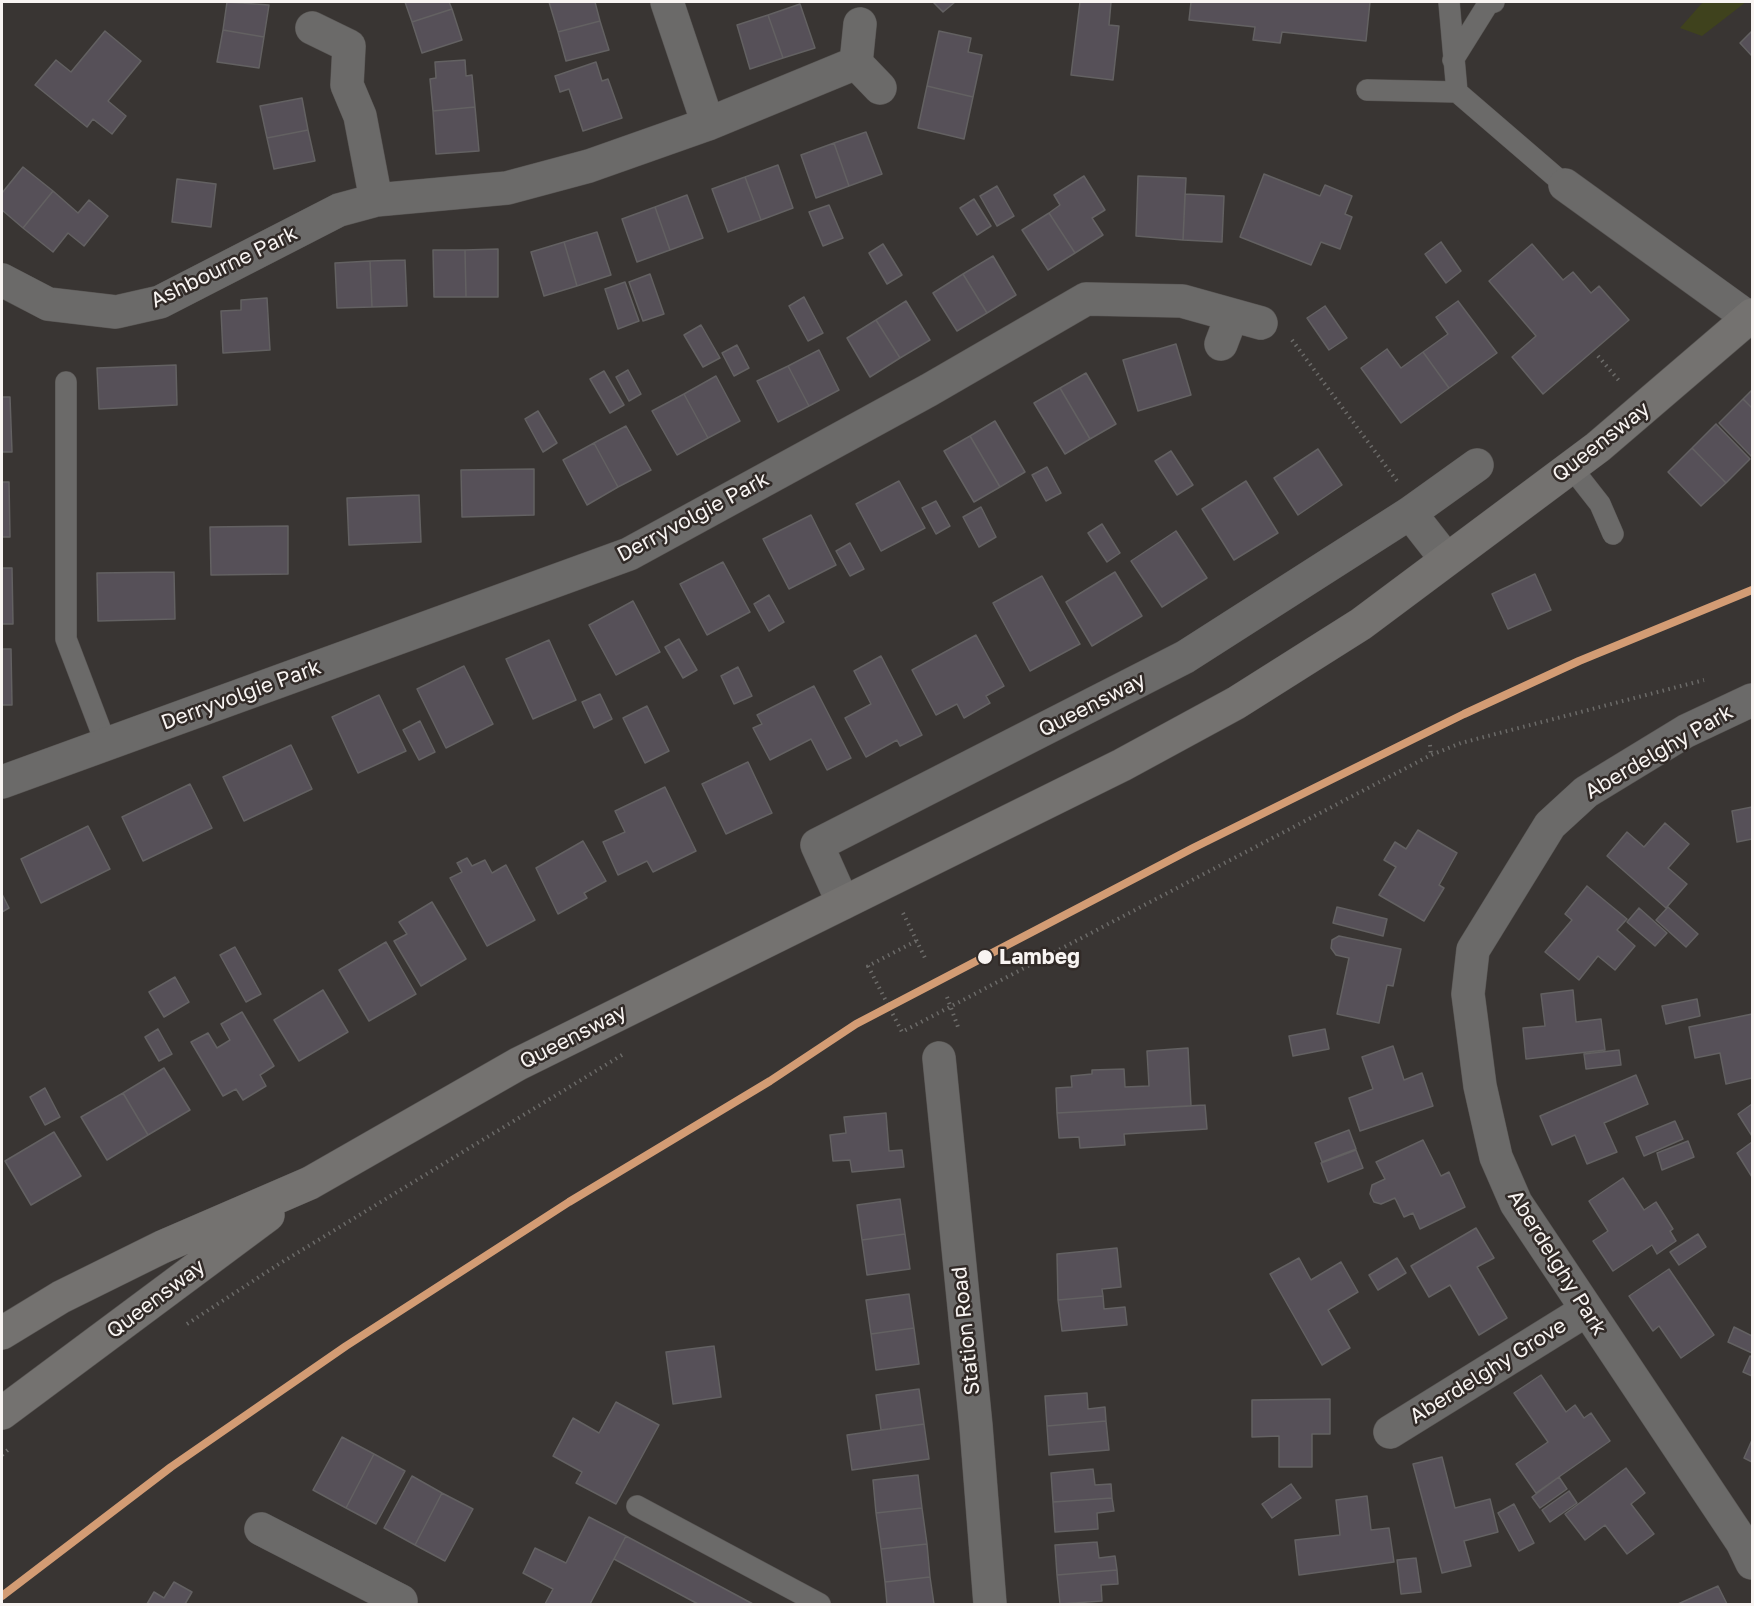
<!DOCTYPE html>
<style>
body{margin:0}
#map{position:relative;width:1754px;height:1606px;overflow:hidden;background:#393533;font-family:"Golos Text",sans-serif}
canvas{display:block}
.frame{position:absolute;inset:0;border:3px solid #f8f4f2;pointer-events:none}
</style>
<div id="map">
<canvas width="1754" height="1606"></canvas>
<div class="frame"></div>
</div>
<script>
const g = document.querySelector('canvas').getContext('2d');
g.lineJoin = 'round';
function paint(path, color) { g.fillStyle = color; g.fill(path, 'evenodd'); }
const poly = rows => new Path2D(rows.map(r => 'M' + r).join(''));
function strokePath(path, color, width, dash) { g.strokeStyle = color; g.lineWidth = width; g.lineCap = dash ? 'butt' : 'round'; g.setLineDash(dash || []); g.stroke(path); }
function label(font, color, halo, rows, align = 'center') {
  g.font = font + ' "Golos Text",sans-serif'; g.lineWidth = 5; g.setLineDash([]); g.textBaseline = 'middle'; g.strokeStyle = halo; g.fillStyle = color; for (const [text, x, y, turn = 0] of rows) {
    g.save(); g.translate(x, y); g.rotate((+turn || 0) * Math.PI / 180); g.textAlign = isNaN(turn) ? turn : align; if (halo) g.strokeText(text, 0, 0); g.fillText(text, 0, 0); g.restore();
  }
}
paint(poly([
 [1703,2,1746,2,1702,36,1680,28]
]), '#3f421d');
const building = poly([
 [227,2,269,5,264,37,223,30,227,2],
 [405,2,449,2,452,9,412,22,405,2],
 [549,2,595,2,600,21,558,32,549,2],
 [933,2,955,2,943,12,933,2],
 [1080,2,1111,2,1109,25,1119,26,1113,80,1071,75,1080,2],
 [1191,2,1370,2,1366,41,1282,32,1280,43,1253,40,1255,27,1189,20,1191,2],
 [800,4,815,48,783,58,768,15,800,4],
 [452,9,462,40,422,53,412,22,452,9],
 [768,15,783,58,750,69,737,25,768,15],
 [600,21,609,50,566,61,558,32,600,21],
 [223,30,264,37,259,68,217,62,223,30],
 [105,31,141,61,108,101,126,116,112,134,93,119,87,127,35,85,56,60,71,72,105,31],
 [939,31,971,38,968,52,982,55,973,97,927,86,939,31],
 [1752,31,1752,56,1740,43,1752,31],
 [465,60,466,76,472,75,475,107,433,111,430,79,436,78,435,62,465,60],
 [596,62,602,81,608,79,622,118,583,131,569,89,560,92,555,76,596,62],
 [927,86,973,97,964,139,918,128,927,86],
 [302,98,308,130,267,138,260,106,302,98],
 [475,107,479,151,436,154,433,111,475,107],
 [308,130,315,161,274,169,267,138,308,130],
 [866,132,882,174,849,186,834,143,866,132],
 [834,143,849,186,816,198,801,155,834,143],
 [778,165,793,208,761,220,745,177,778,165],
 [23,167,53,191,23,228,2,210,2,193,23,167],
 [1264,174,1320,196,1325,185,1352,196,1345,214,1352,217,1340,249,1321,242,1311,265,1240,237,1264,174],
 [1084,176,1105,210,1092,218,1103,235,1075,253,1049,213,1060,205,1054,195,1084,176],
 [1138,176,1186,178,1183,240,1136,236,1138,176],
 [745,177,761,220,728,232,712,189,745,177],
 [177,179,216,184,211,227,172,222,177,179],
 [997,186,1014,216,997,226,980,196,997,186],
 [53,191,78,213,89,200,108,216,84,246,68,233,53,252,23,228,53,191],
 [1185,194,1224,196,1222,242,1183,240,1185,194],
 [687,195,703,238,670,250,655,207,687,195],
 [974,199,991,226,977,235,960,208,974,199],
 [829,205,843,238,823,246,809,212,829,205],
 [655,207,670,250,637,262,622,219,655,207],
 [1049,213,1075,253,1048,270,1022,230,1049,213],
 [597,232,611,275,577,286,564,242,597,232],
 [564,242,577,286,544,296,531,252,564,242],
 [1441,242,1461,271,1446,283,1425,254,1441,242],
 [883,244,902,275,887,284,869,253,883,244],
 [1532,244,1563,280,1573,272,1591,293,1599,286,1629,320,1543,394,1512,357,1536,336,1489,281,1532,244],
 [498,249,498,297,466,297,465,250,498,249],
 [433,250,465,250,466,297,434,297,433,250],
 [993,256,1016,295,987,313,963,274,993,256],
 [405,260,407,306,372,307,370,261,405,260],
 [370,261,372,307,337,308,335,263,370,261],
 [650,274,664,314,643,321,629,282,650,274],
 [963,274,987,313,957,331,933,293,963,274],
 [625,282,639,321,618,329,605,289,625,282],
 [804,297,823,333,808,341,789,306,804,297],
 [267,298,270,350,223,353,221,311,241,310,241,300,267,298],
 [906,301,930,340,900,358,876,320,906,301],
 [1458,301,1497,353,1449,388,1423,352,1448,334,1436,317,1458,301],
 [1325,306,1347,338,1329,350,1307,318,1325,306],
 [876,320,900,358,870,377,847,338,876,320],
 [701,325,720,358,703,367,684,335,701,325],
 [1176,344,1191,395,1138,411,1123,360,1176,344],
 [737,345,749,368,734,376,722,353,737,345],
 [1387,349,1401,368,1423,352,1449,388,1401,423,1361,368,1387,349],
 [819,350,839,390,809,406,788,366,819,350],
 [176,365,177,405,99,409,97,368,176,365],
 [788,366,809,406,778,422,757,381,788,366],
 [628,370,641,394,629,401,616,377,628,370],
 [604,371,624,405,610,413,590,379,604,371],
 [1086,373,1116,424,1090,439,1060,388,1086,373],
 [716,376,740,421,708,438,684,394,716,376],
 [1060,388,1090,439,1065,454,1034,403,1060,388],
 [1752,390,1752,408,1743,399,1752,390],
 [684,394,708,438,677,455,652,411,684,394],
 [2,397,10,397,12,452,2,452,2,397],
 [1743,399,1752,408,1752,457,1719,423,1743,399],
 [538,411,557,443,543,452,525,419,538,411],
 [995,421,1025,472,1000,487,970,436,995,421],
 [1716,424,1750,459,1726,483,1692,448,1716,424],
 [626,426,651,470,618,487,594,443,626,426],
 [970,436,1000,487,974,502,944,451,970,436],
 [594,443,618,487,587,505,563,460,594,443],
 [1692,448,1726,483,1701,506,1668,472,1692,448],
 [1318,449,1342,485,1298,515,1274,478,1318,449],
 [1171,451,1193,485,1177,495,1155,461,1171,451],
 [1047,467,1061,493,1046,501,1032,475,1047,467],
 [534,469,534,515,462,517,461,470,534,469],
 [899,481,925,528,881,551,856,504,899,481],
 [1246,481,1278,533,1234,560,1202,509,1246,481],
 [2,482,9,482,10,537,2,537,2,482],
 [419,495,421,542,349,545,347,498,419,495],
 [936,501,950,526,936,534,922,508,936,501],
 [981,507,996,537,979,547,963,517,981,507],
 [811,515,836,565,789,589,763,539,811,515],
 [1102,524,1120,553,1107,562,1088,533,1102,524],
 [288,526,288,574,211,575,210,527,288,526],
 [1176,531,1207,578,1162,607,1131,561,1176,531],
 [850,543,864,569,850,576,836,551,850,543],
 [723,562,750,612,707,635,680,584,723,562],
 [2,568,12,568,13,624,2,624,2,568],
 [174,572,175,619,98,621,97,573,174,572],
 [1115,572,1142,616,1092,646,1066,602,1115,572],
 [1535,574,1551,610,1508,629,1492,594,1535,574],
 [1042,576,1080,644,1030,671,993,603,1042,576],
 [769,595,784,622,769,631,754,604,769,595],
 [633,601,660,652,616,675,589,625,633,601],
 [976,635,1004,686,986,696,990,703,964,718,957,704,936,715,912,670,976,635],
 [679,639,697,670,683,678,665,647,679,639],
 [549,640,576,700,533,719,506,659,549,640],
 [2,649,11,649,12,705,2,705,2,649],
 [881,656,922,735,900,746,897,740,866,757,845,718,871,704,854,671,881,656],
 [464,666,493,724,446,748,417,689,464,666],
 [738,667,752,696,734,704,721,676,738,667],
 [814,686,851,758,827,770,811,739,770,760,753,728,762,724,757,715,814,686],
 [600,694,612,719,594,728,582,702,600,694],
 [379,695,406,751,358,773,332,717,379,695],
 [647,706,669,751,645,763,623,718,647,706],
 [420,721,435,752,419,760,403,730,420,721],
 [291,745,312,789,244,821,223,777,291,745],
 [748,762,772,813,726,834,702,784,748,762],
 [190,784,212,828,143,861,122,817,190,784],
 [665,787,696,851,653,872,647,861,618,875,603,842,625,832,615,811,665,787],
 [1752,807,1752,839,1737,842,1732,811,1752,807],
 [1665,823,1689,844,1668,868,1687,884,1666,908,1607,856,1627,832,1644,847,1665,823],
 [88,826,110,869,41,903,21,859,88,826],
 [1418,830,1457,853,1439,885,1444,888,1424,921,1379,895,1396,867,1384,860,1395,842,1406,849,1418,830],
 [583,841,606,881,584,893,587,898,558,914,536,868,583,841],
 [467,858,472,866,485,860,492,873,506,865,535,920,487,946,450,878,462,872,457,863,467,858],
 [1587,886,1627,919,1617,930,1635,946,1615,970,1598,956,1579,980,1545,952,1572,920,1565,914,1587,886],
 [2,894,9,908,2,912,2,894],
 [432,902,466,959,421,986,394,941,407,934,399,922,432,902],
 [1337,907,1387,919,1383,936,1333,923,1337,907],
 [1668,907,1698,934,1686,947,1656,920,1668,907],
 [1639,908,1667,933,1655,946,1627,922,1639,908],
 [1339,936,1401,949,1393,986,1387,985,1379,1023,1337,1014,1349,958,1336,955,1331,948,1332,940,1339,936],
 [386,942,416,994,369,1021,339,970,386,942],
 [235,947,261,994,246,1002,220,955,235,947],
 [175,977,189,1002,164,1017,149,992,175,977],
 [323,990,348,1032,299,1061,274,1020,323,990],
 [1573,990,1576,1022,1601,1019,1605,1050,1526,1059,1523,1028,1545,1026,1541,994,1573,990],
 [1697,999,1700,1016,1666,1024,1662,1006,1697,999],
 [242,1012,274,1066,260,1075,266,1086,243,1100,236,1089,223,1096,191,1042,208,1033,217,1048,230,1040,221,1024,242,1012],
 [1752,1014,1752,1078,1726,1084,1720,1053,1695,1058,1689,1027,1752,1014],
 [158,1029,172,1054,159,1061,145,1037,158,1029],
 [1325,1029,1329,1049,1293,1056,1289,1036,1325,1029],
 [1393,1046,1404,1080,1422,1073,1433,1106,1360,1131,1349,1098,1373,1089,1362,1057,1393,1046],
 [1188,1048,1191,1106,1057,1113,1056,1088,1072,1087,1071,1076,1092,1074,1092,1070,1124,1069,1125,1087,1149,1086,1147,1051,1188,1048],
 [1619,1050,1621,1065,1586,1069,1584,1054,1619,1050],
 [164,1068,190,1110,148,1135,123,1093,164,1068],
 [1636,1075,1648,1104,1604,1123,1617,1152,1587,1164,1575,1135,1552,1145,1540,1116,1636,1075],
 [45,1088,60,1117,45,1125,30,1097,45,1088],
 [123,1093,148,1135,107,1160,81,1117,123,1093],
 [1752,1104,1752,1136,1738,1114,1752,1104],
 [1205,1105,1207,1129,1124,1134,1125,1145,1080,1148,1079,1137,1059,1138,1057,1113,1205,1105],
 [886,1113,889,1151,902,1150,904,1167,852,1172,850,1160,833,1161,830,1135,846,1133,844,1117,886,1113],
 [1675,1121,1683,1139,1644,1156,1636,1137,1675,1121],
 [1349,1130,1356,1149,1322,1162,1315,1143,1349,1130],
 [54,1132,81,1176,31,1205,5,1161,54,1132],
 [1423,1140,1441,1176,1449,1172,1465,1207,1420,1229,1413,1213,1404,1217,1395,1198,1381,1204,1374,1202,1370,1194,1372,1185,1385,1179,1376,1162,1423,1140],
 [1688,1141,1694,1157,1662,1170,1657,1153,1688,1141],
 [1752,1142,1752,1177,1737,1153,1752,1142],
 [1356,1150,1363,1168,1328,1182,1321,1163,1356,1150],
 [1623,1178,1644,1210,1656,1202,1673,1229,1670,1231,1676,1241,1657,1254,1652,1245,1613,1271,1593,1241,1608,1231,1589,1201,1623,1178],
 [900,1199,905,1234,862,1240,857,1205,900,1199],
 [1476,1228,1494,1258,1477,1267,1507,1318,1479,1335,1450,1285,1429,1297,1411,1266,1476,1228],
 [905,1234,910,1269,867,1275,862,1240,905,1234],
 [1698,1234,1706,1247,1679,1265,1670,1252,1698,1234],
 [1117,1248,1121,1287,1102,1289,1103,1296,1058,1300,1057,1254,1117,1248],
 [1299,1258,1311,1280,1341,1262,1358,1292,1328,1310,1350,1348,1322,1365,1270,1274,1299,1258],
 [1397,1258,1406,1273,1378,1290,1369,1275,1397,1258],
 [1669,1269,1714,1335,1681,1358,1659,1326,1653,1331,1629,1296,1669,1269],
 [909,1294,914,1328,871,1334,866,1300,909,1294],
 [1103,1296,1104,1309,1125,1307,1127,1325,1062,1331,1058,1300,1103,1296],
 [1734,1327,1752,1336,1752,1353,1728,1342,1734,1327],
 [914,1328,919,1364,876,1370,871,1334,914,1328],
 [714,1346,721,1397,673,1404,666,1352,714,1346],
 [1750,1356,1752,1357,1752,1376,1743,1372,1750,1356],
 [1541,1375,1566,1412,1575,1405,1584,1418,1591,1413,1610,1441,1536,1493,1516,1464,1548,1442,1514,1393,1541,1375],
 [919,1389,924,1424,881,1430,876,1395,919,1389],
 [1087,1393,1088,1409,1105,1407,1106,1421,1047,1426,1045,1396,1087,1393],
 [1330,1399,1330,1434,1312,1434,1312,1467,1279,1467,1279,1436,1252,1437,1252,1400,1330,1399],
 [616,1402,659,1425,616,1504,576,1483,582,1472,553,1456,573,1418,599,1433,616,1402],
 [1106,1421,1109,1450,1049,1455,1047,1426,1106,1421],
 [924,1424,929,1459,852,1470,847,1435,924,1424],
 [342,1437,374,1454,346,1508,313,1490,342,1437],
 [1752,1440,1752,1462,1744,1458,1752,1440],
 [374,1454,405,1471,376,1524,346,1508,374,1454],
 [1442,1457,1455,1508,1490,1499,1498,1532,1464,1541,1471,1566,1442,1573,1413,1464,1442,1457],
 [1626,1468,1645,1493,1631,1504,1654,1534,1627,1554,1605,1525,1585,1540,1565,1514,1626,1468],
 [1093,1469,1095,1485,1111,1484,1112,1498,1053,1502,1051,1473,1093,1469],
 [918,1475,922,1508,876,1513,873,1480,918,1475],
 [412,1476,442,1493,415,1545,384,1528,412,1476],
 [1559,1477,1567,1489,1540,1508,1532,1497,1559,1477],
 [1291,1484,1301,1498,1272,1518,1262,1504,1291,1484],
 [1569,1491,1577,1503,1550,1522,1542,1510,1569,1491],
 [442,1493,473,1509,445,1561,415,1545,442,1493],
 [1367,1496,1371,1530,1389,1528,1394,1562,1299,1575,1295,1540,1340,1535,1336,1500,1367,1496],
 [1112,1498,1114,1511,1097,1513,1098,1529,1055,1532,1053,1502,1112,1498],
 [1514,1504,1534,1543,1519,1551,1498,1513,1514,1504],
 [922,1508,927,1544,881,1549,876,1513,922,1508],
 [589,1517,626,1536,590,1604,545,1604,553,1589,523,1573,535,1548,566,1563,589,1517],
 [626,1536,753,1604,698,1604,614,1559,626,1536],
 [1097,1542,1099,1558,1115,1556,1117,1570,1057,1575,1055,1545,1097,1542],
 [927,1544,930,1577,885,1582,881,1549,927,1544],
 [1416,1558,1421,1592,1401,1594,1397,1560,1416,1558],
 [1117,1570,1118,1584,1101,1585,1102,1601,1060,1604,1057,1575,1117,1570],
 [930,1577,934,1604,887,1604,885,1582,930,1577],
 [174,1582,192,1592,185,1604,147,1604,154,1592,164,1598,174,1582],
 [1718,1586,1727,1604,1678,1604,1718,1586]
]);
paint(building, '#565058');
strokePath(building, '#636162', 1.5);
const service = poly([
 [1449,2,1457,92,1565,185],
 [1453,60,1488,4,1494,2],
 [1367,90,1457,92],
 [66,382,66,639,106,744],
 [1571,467,1600,504,1613,534],
 [637,1506,820,1604]
]);
const minor = poly([
 [667,2,708,124],
 [860,24,856,63,880,88],
 [312,28,349,46,347,85,360,116,376,200],
 [1565,185,1749,318],
 [2,280,48,304,116,312,160,302,339,210,376,200,507,188,589,166,708,124,856,63],
 [1221,344,1232,315],
 [1410,513,1446,559],
 [1752,700,1686,731,1586,792,1550,825,1473,950,1468,994,1480,1086,1496,1157,1516,1203,1742,1542,1752,1563],
 [2,782,629,554,929,390,1086,299,1182,301,1261,323],
 [843,903,817,845,1185,657,1410,513,1477,465],
 [939,1058,976,1426,990,1604],
 [1390,1432,1585,1311],
 [261,1529,401,1601]
]);
const trunk = poly([
 [2,1333,61,1297,162,1247,310,1183,518,1064,1122,765,1236,703,1361,624,1598,447,1752,315],
 [2,1413,268,1215]
]);
strokePath(service, '#575452', 22);
strokePath(minor, '#575452', 34);
strokePath(trunk, '#575452', 34);
strokePath(poly([
 [1292,340,1397,481],
 [1598,356,1621,383],
 [1430,745,1431,755],
 [903,913,925,958],
 [916,941,868,966,902,1032,1431,755,1461,743,1704,680],
 [947,997,958,1027],
 [187,1324,279,1264,622,1055],
 [2,1455,9,1449]
]), '#6c6b69', 4, [1.5, 4.5]);
strokePath(service, '#6b6a69', 21);
strokePath(minor, '#6b6a69', 33);
strokePath(trunk, '#747270', 33);
strokePath(poly([
 [2,1596,171,1467,346,1346,569,1202,770,1081,856,1024,1193,848,1464,714,1579,661,1752,590]
]), '#d39c74', 8);
for (const [x, y, r, color] of [
 [985,957,8,"#f8f4f2"]
]) { const dot = new Path2D(); dot.arc(x, y, r, 0, 2 * Math.PI); g.fillStyle = color; g.fill(dot); strokePath(dot, '#312a27', 2); }
label('21px', '#f8f4f2', '#312a27', [
 ["Ashbourne Park",224,267,-26],
 ["Queensway",1601,442,-38],
 ["Derryvolgie Park",693,517,-28],
 ["Derryvolgie Park",241,695,-20],
 ["Queensway",1092,705,-27],
 ["Aberdelghy Park",1659,752,-30],
 ["Queensway",573,1037,-27],
 ["Aberdelghy Park",1557,1263,58],
 ["Queensway",156,1299,-37],
 ["Station Road",966,1331,-96],
 ["Aberdelghy Grove",1488,1371,-32]
]);
label('bold 21px', '#f8f4f2', '#312a27', [
 ["Lambeg",999,957]
], 'left');
</script>
